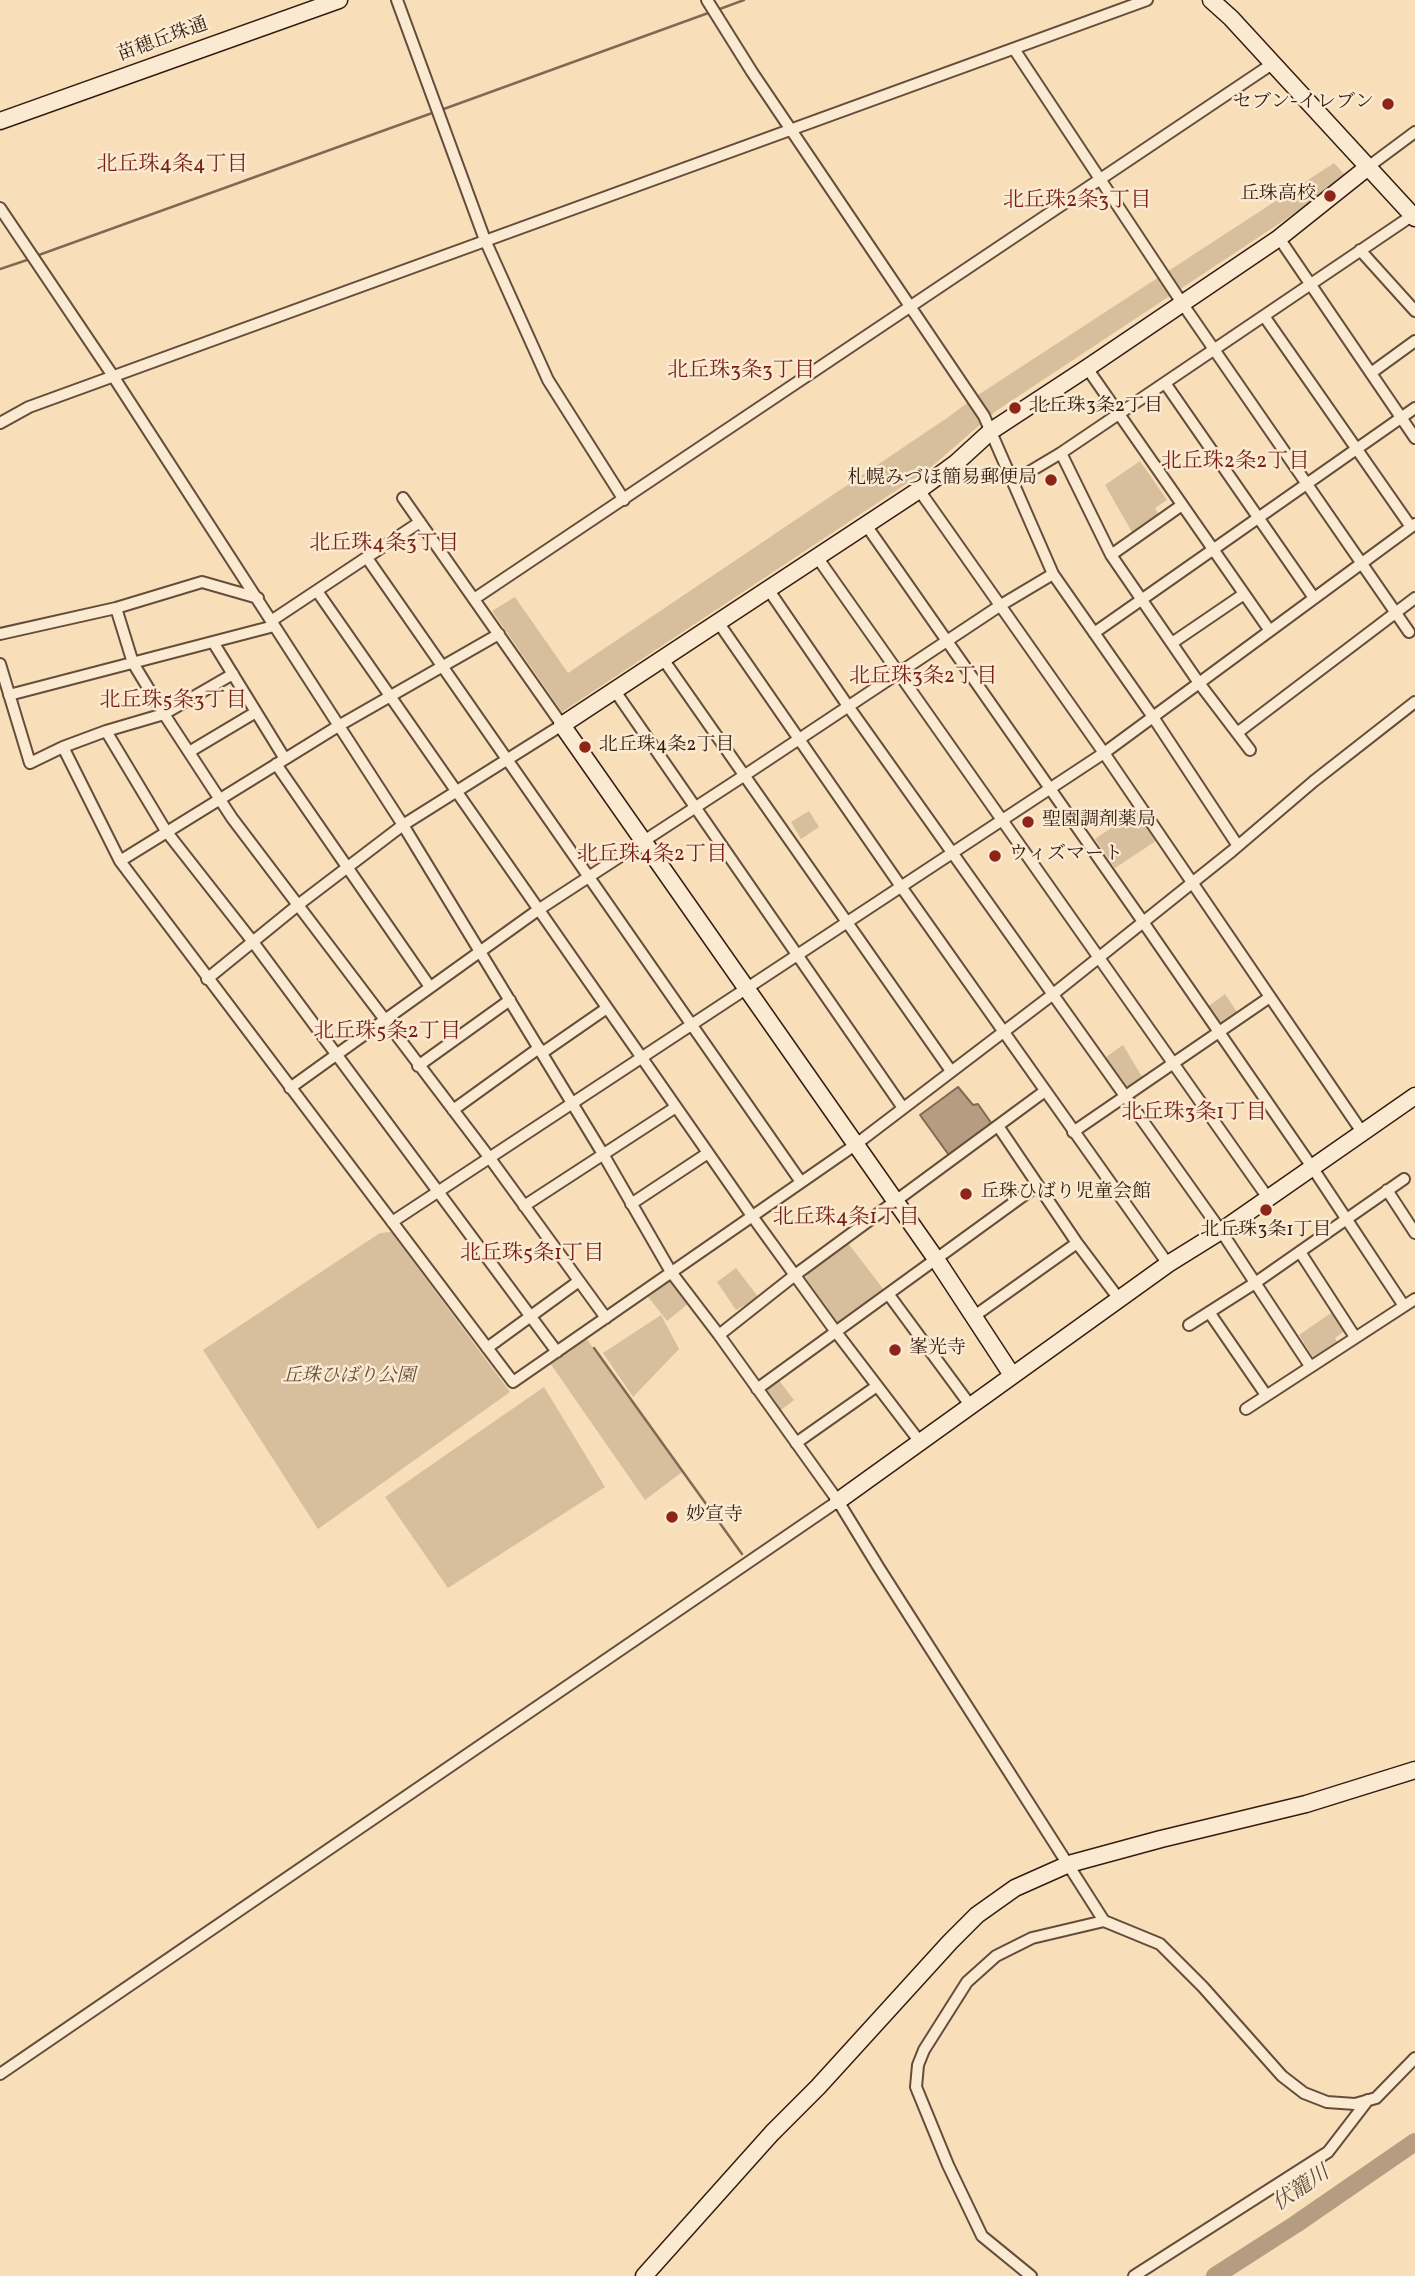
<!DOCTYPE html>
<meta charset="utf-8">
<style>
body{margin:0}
canvas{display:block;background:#f8dfba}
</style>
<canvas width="1415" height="2276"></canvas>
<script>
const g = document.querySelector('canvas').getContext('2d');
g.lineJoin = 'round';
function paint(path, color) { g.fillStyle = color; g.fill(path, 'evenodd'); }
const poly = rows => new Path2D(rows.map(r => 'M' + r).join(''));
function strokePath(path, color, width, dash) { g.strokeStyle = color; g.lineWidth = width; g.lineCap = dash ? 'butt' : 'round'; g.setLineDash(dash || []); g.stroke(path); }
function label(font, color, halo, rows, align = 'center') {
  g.font = font + ' Vollkorn,"Noto Serif JP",serif'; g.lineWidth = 5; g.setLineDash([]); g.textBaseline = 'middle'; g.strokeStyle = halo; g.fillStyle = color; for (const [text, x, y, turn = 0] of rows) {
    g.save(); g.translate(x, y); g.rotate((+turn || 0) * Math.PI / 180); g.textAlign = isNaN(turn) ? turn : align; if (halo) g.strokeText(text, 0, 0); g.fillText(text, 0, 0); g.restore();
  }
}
paint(poly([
 [1334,163,1346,176,1339,184,996,411,930,468,562,712,492,611,515,597,568,673,947,418,978,395],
 [1140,461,1167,500,1155,508,1159,515,1132,532,1105,485],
 [809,811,819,827,801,839,791,822],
 [1136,811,1156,841,1115,868,1095,839],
 [1225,994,1239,1015,1220,1029,1206,1008],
 [1123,1045,1144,1080,1127,1090,1106,1057],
 [391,1232,510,1392,318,1529,203,1350,380,1233],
 [848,1243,884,1290,842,1322,837,1322,806,1278,808,1273],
 [736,1268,759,1298,736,1310,717,1282],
 [670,1279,689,1303,667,1321,646,1294],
 [1334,1311,1346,1330,1335,1338,1338,1343,1319,1356,1313,1357,1299,1335],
 [661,1315,679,1349,633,1397,603,1353],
 [586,1338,682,1472,645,1500,550,1363],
 [778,1379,794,1400,777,1413,760,1390],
 [544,1387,605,1487,448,1588,385,1497]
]), '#d7be9d');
const water = poly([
 [958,1087,973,1105,978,1104,994,1127,951,1158,920,1115,958,1087]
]);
paint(water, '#b69d81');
strokePath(water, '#826954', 2);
strokePath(poly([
 [717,10,744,0],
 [441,110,711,12],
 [36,256,435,112],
 [0,269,30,259],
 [594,1348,742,1554]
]), '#826954', 2.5);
strokePath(poly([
 [1215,2276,1296,2224,1415,2142]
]), '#b69d81', 18);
const street = poly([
 [397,0,485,240,548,380,624,500],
 [707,0,752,72,984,416,1053,574,1153,717,1238,846],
 [1014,49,1182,303,1409,632],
 [1368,167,1415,132],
 [0,208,113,376,403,825,603,1154,671,1272,719,1335,838,1501,879,1568,1104,1921,1032,1938,996,1956,967,1982,924,2050,918,2065,916,2087,948,2165,982,2236,1031,2276],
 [1279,238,1415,438],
 [1360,250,1415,311],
 [1264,316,1411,527],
 [1087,368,1270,631],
 [1371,373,1415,341],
 [1165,383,1314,598],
 [0,423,29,407,1147,0],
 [1061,453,1111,555,1199,683,1250,750],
 [1014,481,1061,453,1413,215],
 [919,490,1104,753,1362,1132],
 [866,525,1139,916,1312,1167,1404,1306],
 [1111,555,1182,505],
 [817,557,1268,1198],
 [367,558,801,1182],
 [768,589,848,706,1221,1231,1310,1366],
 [317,591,752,1216,836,1332,920,1442],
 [474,599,1272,64],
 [116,608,133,663,164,714,232,818,489,1157,606,1318],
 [271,621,420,522],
 [718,622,902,888,1168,1264],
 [1094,633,1415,408],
 [0,634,116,608,202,582,258,598],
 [213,642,285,759],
 [1172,643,1244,594],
 [663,659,951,1071],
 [0,664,30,763,63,747,106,731,164,714,233,674],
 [615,691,903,1108],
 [9,695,274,626],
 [106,731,166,831,253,942,557,1352],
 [1237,733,1415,598],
 [63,747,120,861,513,1382,855,1145,1052,995,1232,851,1314,781,1415,702],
 [189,752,256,712],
 [276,764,430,987],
 [120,861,340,725,499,634],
 [207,979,298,905,403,825,562,725,403,498],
 [542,1053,607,1008],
 [418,1066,510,1000],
 [290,1088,538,910,745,775,1001,605,1053,574],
 [453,1110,539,1048],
 [998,1126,1077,1243,1119,1299],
 [1073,1132,1270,997],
 [1387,1190,1415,1233],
 [631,1204,708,1153],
 [524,1206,676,1107],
 [392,1222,1104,753,1415,524],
 [1300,1252,1355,1337],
 [889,1295,970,1405],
 [1209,1312,1266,1395],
 [973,1317,1077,1243],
 [1189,1325,1255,1283,1404,1179],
 [719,1335,795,1275,1045,1091],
 [487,1348,579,1281],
 [757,1389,1038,1185],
 [1246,1409,1415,1299],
 [796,1443,877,1386],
 [1104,1921,1160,1944,1203,1987,1282,2076,1304,2093,1327,2102,1355,2104,1376,2098,1415,2058],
 [0,2074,838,1501],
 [1134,2276,1328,2152,1368,2100]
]);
const secondary = poly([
 [1211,0,1231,18,1415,218],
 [0,121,339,0],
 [1012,1375,936,1259,562,725,919,490,956,463,991,431,1087,368,1279,238,1368,167],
 [838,1501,1168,1264,1221,1231,1415,1096],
 [644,2276,772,2133,818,2087,950,1942,977,1915,1015,1888,1069,1864,1161,1839,1306,1804,1415,1770]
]);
strokePath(street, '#664d3b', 14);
strokePath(secondary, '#351c11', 19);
strokePath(street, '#faead2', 10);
strokePath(secondary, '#faead2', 16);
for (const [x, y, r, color] of [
 [1388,104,7,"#8f2418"],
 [1330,196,7,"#8f2418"],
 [1015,408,7,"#8f2418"],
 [1051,480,7,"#8f2418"],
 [585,747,7,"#8f2418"],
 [1028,822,7,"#8f2418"],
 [995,856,7,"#8f2418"],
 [966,1194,7,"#8f2418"],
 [1266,1210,7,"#8f2418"],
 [895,1350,7,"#8f2418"],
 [672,1517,7,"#8f2418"]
]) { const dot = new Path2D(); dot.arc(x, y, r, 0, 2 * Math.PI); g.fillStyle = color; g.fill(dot); strokePath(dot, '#faead2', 2.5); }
label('19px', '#351c11', '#faead2', [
 ["苗穂丘珠通",163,41,-20]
]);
label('19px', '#351c11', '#faead2', [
 ["セブン-イレブン",1374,104,"right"],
 ["丘珠高校",1316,196,"right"],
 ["北丘珠3条2丁目",1029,408],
 ["札幌みづほ簡易郵便局",1037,480,"right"],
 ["北丘珠4条2丁目",599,747],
 ["聖園調剤薬局",1042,822],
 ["ウィズマート",1009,856],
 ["丘珠ひばり児童会館",980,1194],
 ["北丘珠3条1丁目",1266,1232,"center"],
 ["峯光寺",909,1350],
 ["妙宣寺",686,1517]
], 'left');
label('italic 19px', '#664d3b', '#faead2', [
 ["丘珠ひばり公園",349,1378]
]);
label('21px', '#7a1f14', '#faead2', [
 ["北丘珠4条4丁目",172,166],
 ["北丘珠2条3丁目",1077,202],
 ["北丘珠3条3丁目",741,372],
 ["北丘珠2条2丁目",1235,463],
 ["北丘珠4条3丁目",384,545],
 ["北丘珠3条2丁目",923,678],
 ["北丘珠5条3丁目",173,702],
 ["北丘珠4条2丁目",652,856],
 ["北丘珠5条2丁目",387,1033],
 ["北丘珠3条1丁目",1194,1114],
 ["北丘珠4条1丁目",846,1219],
 ["北丘珠5条1丁目",532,1255]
]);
label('italic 21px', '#624938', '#faead2', [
 ["伏籠川",1302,2190,-34]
]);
</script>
